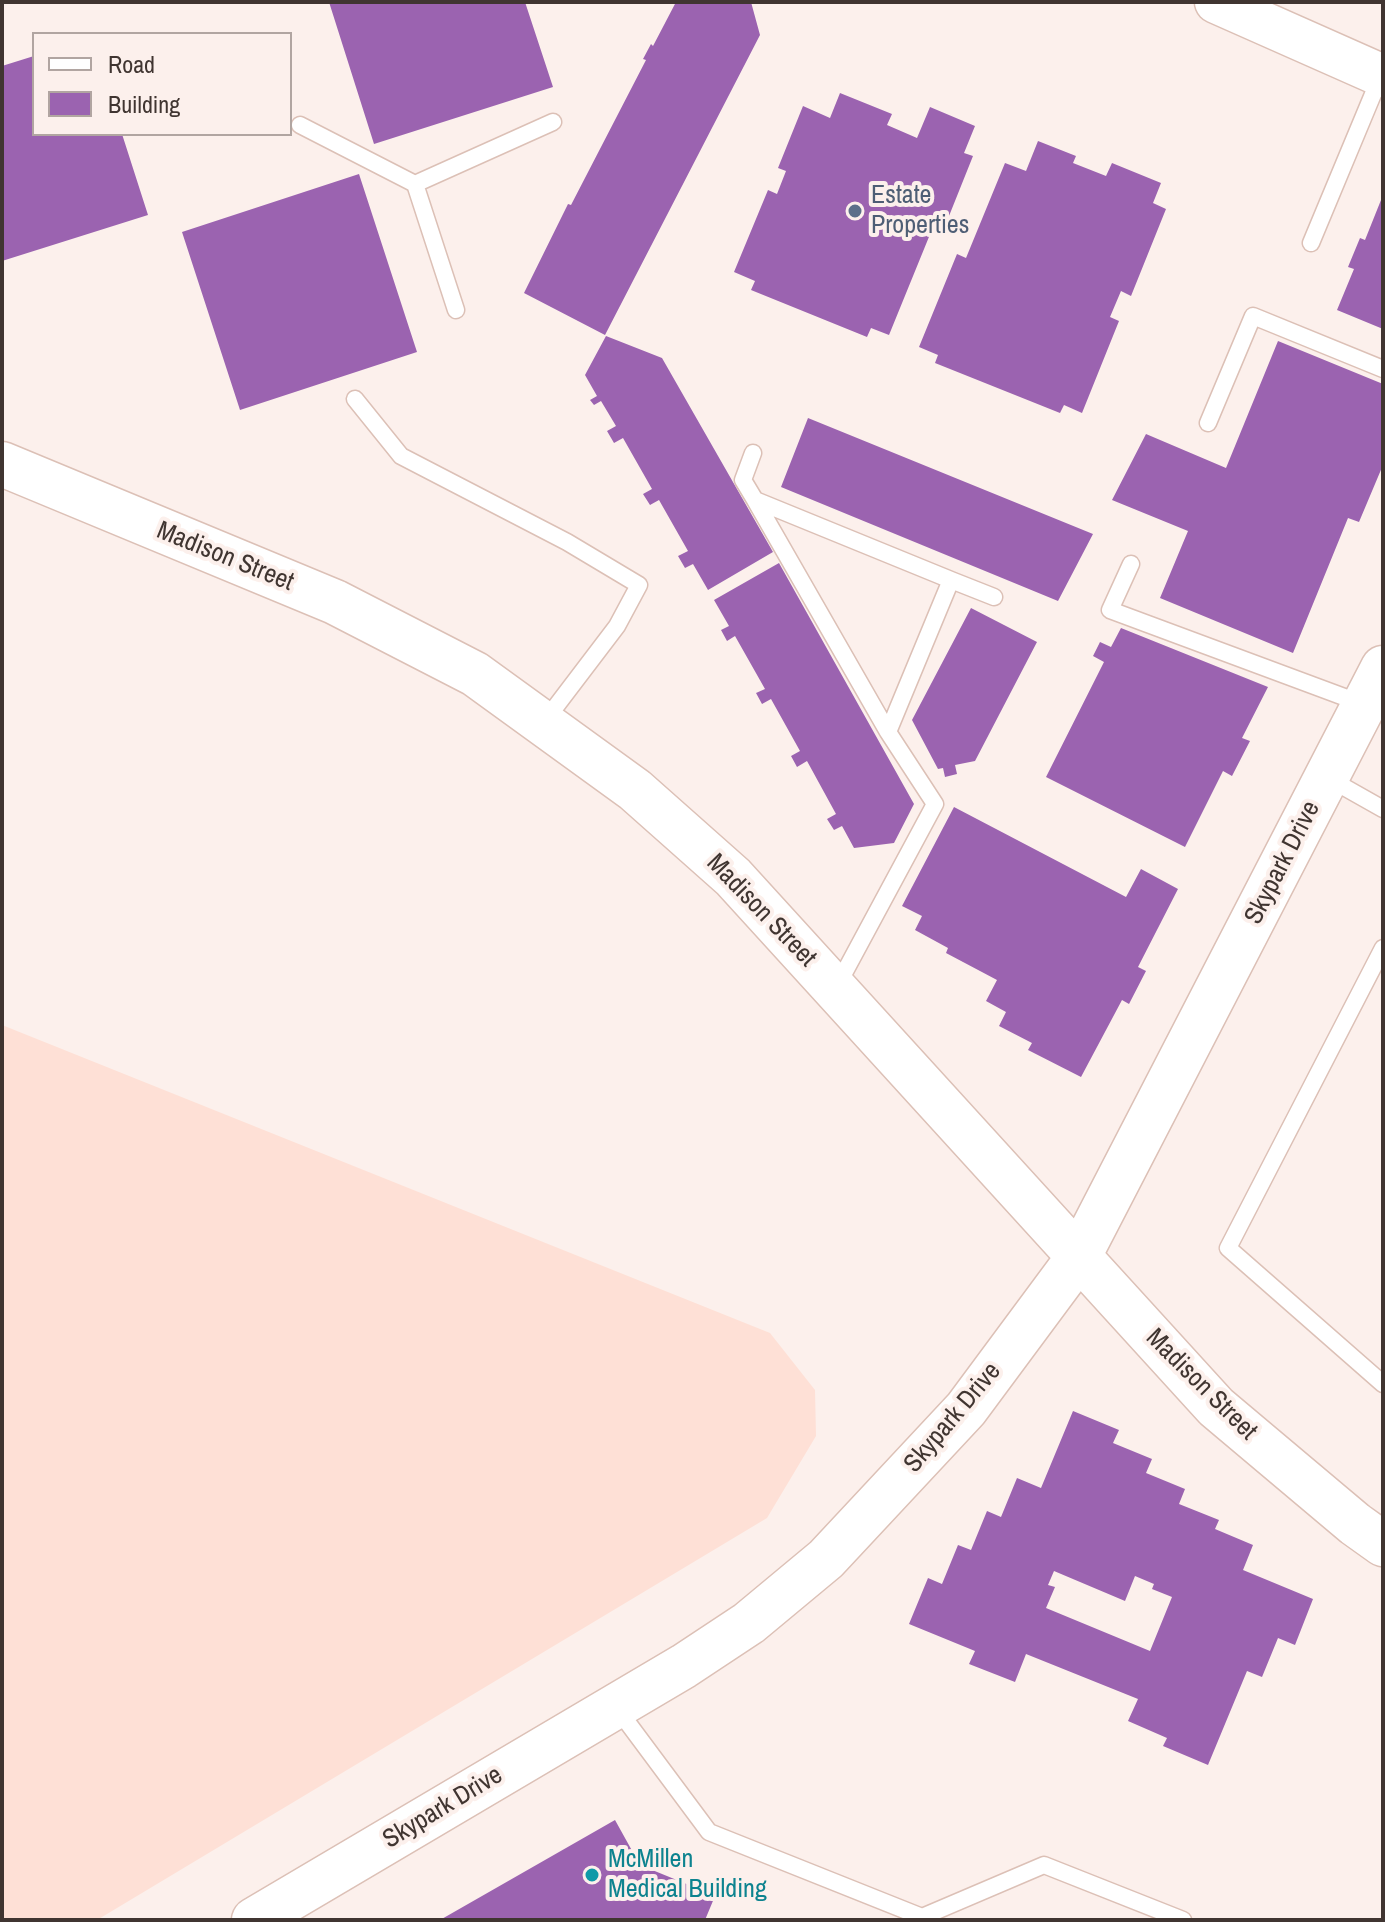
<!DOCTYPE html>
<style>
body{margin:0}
#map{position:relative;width:1385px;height:1922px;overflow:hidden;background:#fcf0ec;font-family:"Archivo Narrow",sans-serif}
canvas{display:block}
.frame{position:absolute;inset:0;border:4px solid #403531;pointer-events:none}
.legend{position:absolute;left:32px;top:32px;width:260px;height:104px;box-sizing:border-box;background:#fcf0ec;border:2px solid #b1a5a1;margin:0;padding:10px 14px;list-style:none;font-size:24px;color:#403531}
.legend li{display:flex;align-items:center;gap:16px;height:40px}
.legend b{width:40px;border:2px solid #b1a5a1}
</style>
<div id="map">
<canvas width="1385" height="1922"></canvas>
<div class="frame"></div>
<ul class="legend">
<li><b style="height:10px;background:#fff"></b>Road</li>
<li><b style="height:22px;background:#9b63b0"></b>Building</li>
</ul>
</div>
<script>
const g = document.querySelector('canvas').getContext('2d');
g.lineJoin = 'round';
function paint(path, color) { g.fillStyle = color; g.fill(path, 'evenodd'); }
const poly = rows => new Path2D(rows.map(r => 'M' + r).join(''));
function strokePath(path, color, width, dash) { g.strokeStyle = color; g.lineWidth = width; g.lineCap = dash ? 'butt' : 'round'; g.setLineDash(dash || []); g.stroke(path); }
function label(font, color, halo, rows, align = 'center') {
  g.font = font + ' "Archivo Narrow",sans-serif'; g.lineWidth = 8; g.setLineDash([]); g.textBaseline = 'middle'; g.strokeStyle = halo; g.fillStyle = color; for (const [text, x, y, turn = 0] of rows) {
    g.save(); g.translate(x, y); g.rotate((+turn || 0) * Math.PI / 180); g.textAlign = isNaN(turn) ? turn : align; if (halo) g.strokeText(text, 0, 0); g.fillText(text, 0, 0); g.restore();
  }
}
paint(poly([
 [2,1025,770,1333,815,1390,816,1436,767,1518,97,1920,2,1920]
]), '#fee0d6');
paint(poly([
 [329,2,525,2,553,87,374,144],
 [676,2,751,2,760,35,605,335,524,293,568,204,571,205,646,60,643,59,651,44,653,46],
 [34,56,34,134,122,134,148,215,2,261,2,66],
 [840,93,892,114,887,125,917,138,930,107,975,126,964,153,973,156,943,231,933,227,889,335,871,328,867,337,751,290,755,281,734,272,768,190,777,194,786,171,778,168,803,106,830,118],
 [1038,141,1076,156,1073,163,1106,176,1112,163,1161,183,1153,203,1166,209,1131,296,1121,291,1110,317,1119,321,1082,413,1064,405,1060,413,935,363,938,355,919,347,957,254,966,258,1005,163,1026,171],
 [359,174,417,352,240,410,182,232],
 [1383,195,1383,329,1337,310,1354,269,1348,267,1360,238,1365,240],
 [606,336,662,358,773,552,708,590,693,564,685,568,678,556,688,551,659,500,650,505,643,494,652,489,623,438,614,443,607,431,616,426,601,401,594,405,590,400,597,396,585,375],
 [1278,341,1383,384,1383,465,1359,522,1348,518,1293,653,1160,598,1188,531,1112,500,1146,434,1226,468],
 [808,418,1093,534,1058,601,781,487],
 [779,563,914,804,894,843,854,848,842,826,834,830,827,819,836,814,807,761,797,767,791,756,800,751,771,699,762,704,756,693,765,689,735,636,727,641,721,630,729,626,714,600],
 [971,608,1037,642,975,761,955,765,957,774,945,777,943,768,938,769,912,720],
 [1121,628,1268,687,1242,738,1250,741,1232,776,1223,771,1185,847,1046,777,1104,662,1093,656,1100,642,1111,647],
 [954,807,1126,897,1141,869,1178,889,1138,967,1146,971,1129,1004,1122,1000,1081,1077,1028,1050,1032,1043,999,1026,1006,1012,986,1001,997,980,946,953,948,948,915,930,922,916,902,906],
 [1073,1411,1119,1430,1113,1443,1152,1459,1146,1473,1185,1489,1179,1504,1219,1520,1215,1529,1253,1545,1243,1570,1313,1599,1295,1645,1278,1638,1262,1677,1247,1671,1208,1765,1163,1746,1167,1738,1128,1721,1138,1699,1026,1654,1015,1682,969,1664,975,1651,909,1624,928,1578,942,1584,958,1545,971,1550,987,1511,1001,1517,1017,1478,1041,1488],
 [1054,1571,1125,1601,1135,1576,1154,1584,1152,1589,1172,1597,1150,1651,1046,1608,1055,1587,1048,1585],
 [615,1820,640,1865,689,1885,693,1891,698,1888,715,1896,705,1920,440,1920]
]), '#9b63b0');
const service = poly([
 [300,125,415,184,553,122],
 [415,184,456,310],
 [1311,243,1381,75],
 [355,399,401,456,567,542,639,585,617,626,544,722],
 [1208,423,1253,316,1383,369],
 [753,453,743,480,755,500],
 [1131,564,1110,610,1363,704],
 [951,580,994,597],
 [1328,778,1383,809],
 [1383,948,1228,1248,1383,1384],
 [836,988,935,804,888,732,755,500,951,580,888,732],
 [616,1707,709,1832,922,1917,1044,1865,1183,1920]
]);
const tertiary = poly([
 [1216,2,1383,76]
]);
const secondary = poly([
 [2,464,335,602,475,674,635,790,733,877,1216,1407,1355,1524,1383,1544],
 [254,1920,684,1666,749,1623,826,1559,966,1409,1078,1258,1383,668]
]);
strokePath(service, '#dcc0b6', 19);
strokePath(tertiary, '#dcc0b6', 45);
strokePath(secondary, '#dcc0b6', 47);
strokePath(service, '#fff', 16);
strokePath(tertiary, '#fff', 42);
strokePath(secondary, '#fff', 44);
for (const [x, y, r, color] of [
 [855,211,8,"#5c6f8a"],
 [592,1875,8,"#0f9aa8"]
]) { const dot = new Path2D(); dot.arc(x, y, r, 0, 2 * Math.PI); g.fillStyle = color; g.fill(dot); strokePath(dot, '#fcf0ec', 3); }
label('26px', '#4e5e75', '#fcf0ec', [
 ["Estate",871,196],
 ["Properties",871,226]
], 'left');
label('26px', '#403531', '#fcf0ec', [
 ["Madison Street",225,557,22],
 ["Skypark Drive",1283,863,-63],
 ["Madison Street",761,911,46],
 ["Madison Street",1201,1385,45],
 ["Skypark Drive",953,1418,-50],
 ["Skypark Drive",443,1808,-31]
]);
label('26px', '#0d838f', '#fcf0ec', [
 ["McMillen",608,1860],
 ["Medical Building",608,1890]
], 'left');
</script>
